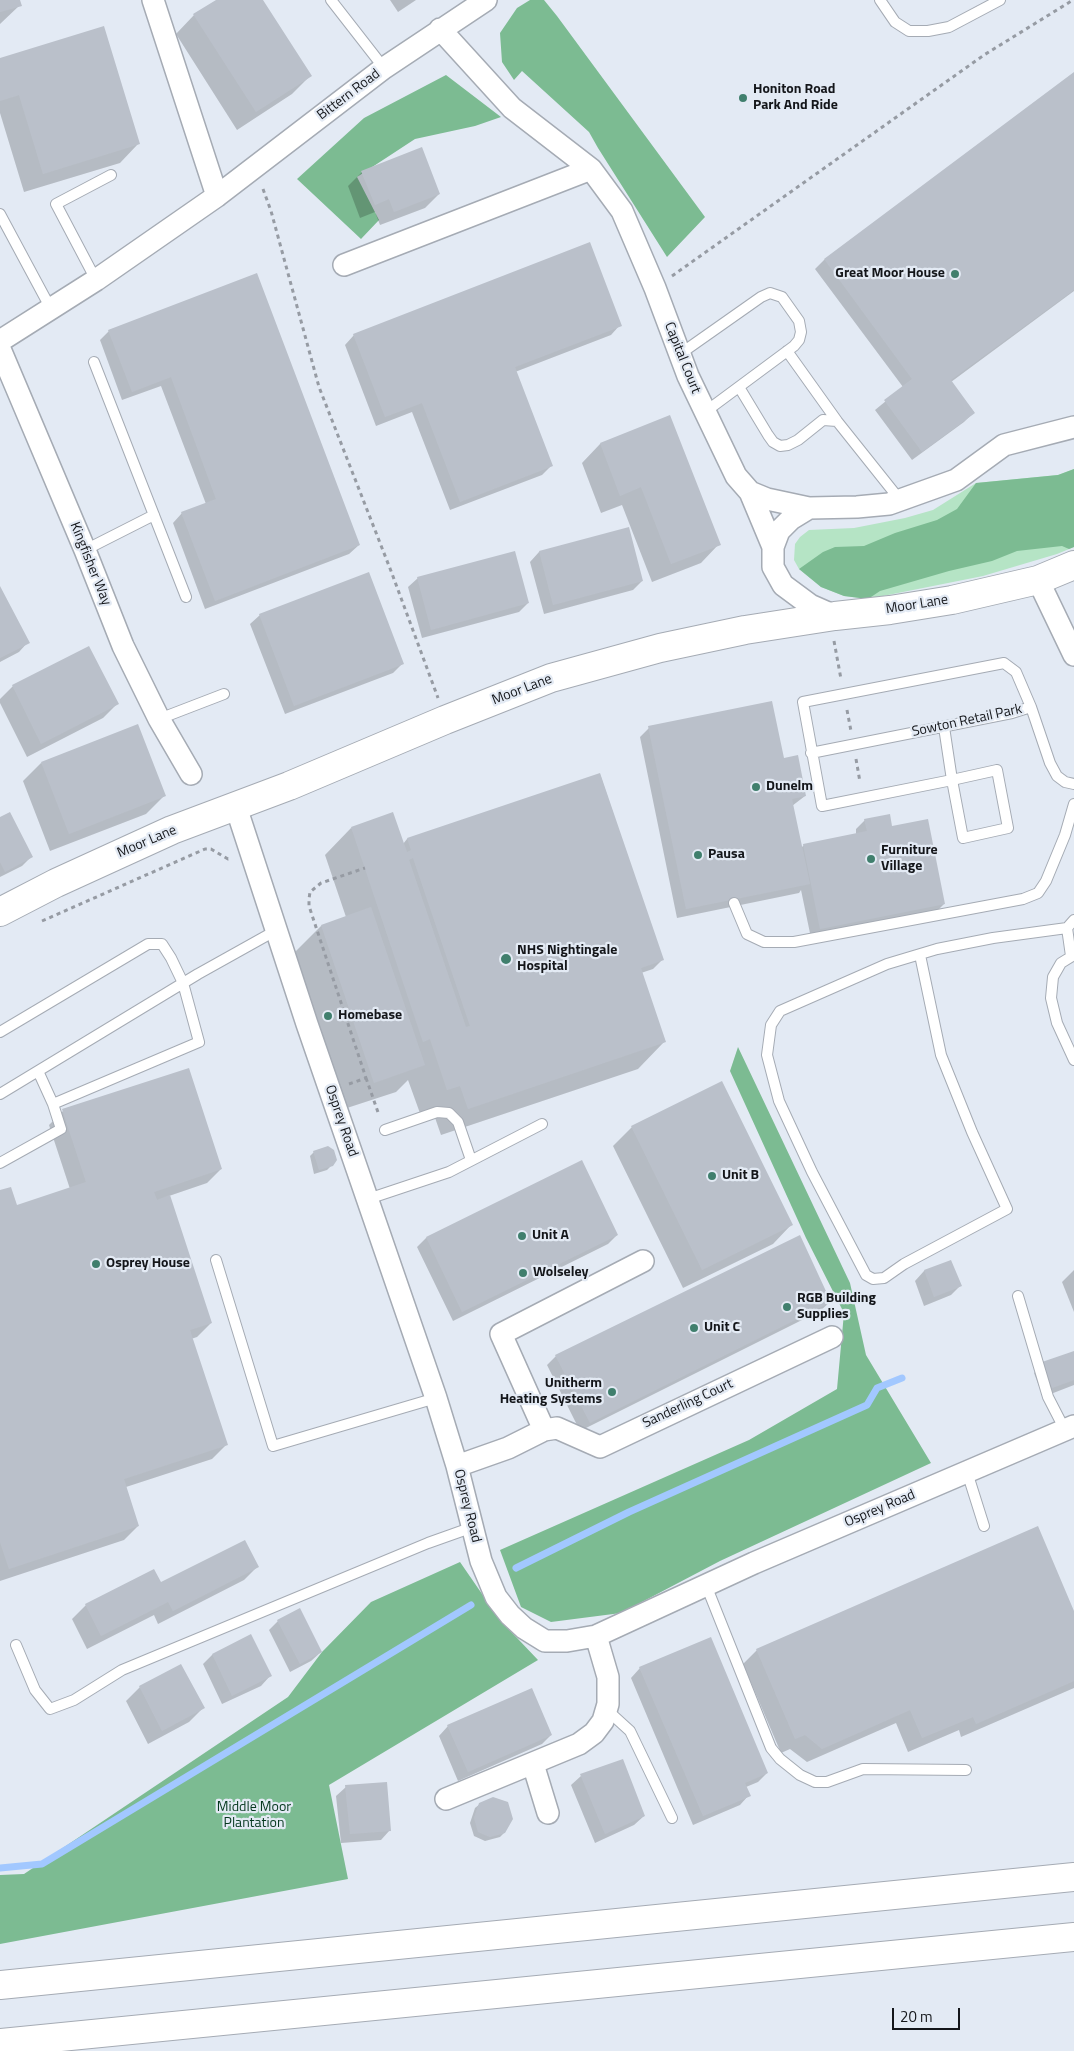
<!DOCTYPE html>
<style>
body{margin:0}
#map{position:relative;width:1074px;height:2051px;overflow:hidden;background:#e3eaf4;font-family:"Titillium Web",sans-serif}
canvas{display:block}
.scale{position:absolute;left:892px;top:2008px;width:68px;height:22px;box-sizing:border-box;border:2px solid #14161a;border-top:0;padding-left:6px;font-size:15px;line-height:18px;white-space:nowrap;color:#14161a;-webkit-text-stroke:4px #e3eaf4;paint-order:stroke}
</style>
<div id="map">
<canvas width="1074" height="2051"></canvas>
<div class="scale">20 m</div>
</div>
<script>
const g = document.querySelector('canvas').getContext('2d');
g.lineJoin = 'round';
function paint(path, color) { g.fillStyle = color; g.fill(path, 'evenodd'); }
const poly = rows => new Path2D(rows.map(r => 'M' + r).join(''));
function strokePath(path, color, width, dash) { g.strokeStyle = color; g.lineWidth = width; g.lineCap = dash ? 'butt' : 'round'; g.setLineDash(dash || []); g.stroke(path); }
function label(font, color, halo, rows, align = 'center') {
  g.font = font + ' "Titillium Web",sans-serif'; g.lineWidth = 4.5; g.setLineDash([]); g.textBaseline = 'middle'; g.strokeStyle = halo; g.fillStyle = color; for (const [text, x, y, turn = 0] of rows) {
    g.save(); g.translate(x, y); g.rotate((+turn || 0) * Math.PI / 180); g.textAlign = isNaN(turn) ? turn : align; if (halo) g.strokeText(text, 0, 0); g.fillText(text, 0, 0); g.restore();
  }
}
paint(poly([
 [1074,469,1074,547,1057,554,983,576,868,599,844,596,821,587,799,569,794,560,795,544,800,537,809,530,854,528,905,518,933,510,976,483,1058,475]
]), '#b5e4c5');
paint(poly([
 [530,0,544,0,557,16,705,217,667,257,598,148,589,132,522,71,514,80,502,62,500,33,517,8],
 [446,75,501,117,475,126,415,139,357,177,379,220,361,239,297,179,364,118],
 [1074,469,1074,547,1069,549,1062,546,1017,551,992,561,949,571,880,591,868,599,844,596,821,587,799,569,823,552,835,547,864,546,895,533,937,520,957,509,976,483,1058,475],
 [738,1047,850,1283,866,1355,931,1463,720,1561,621,1613,551,1622,521,1607,500,1550,749,1440,837,1389,844,1313,806,1238,730,1071],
 [460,1562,500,1620,538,1660,329,1785,348,1879,0,1944,0,1875,24,1874,288,1697,322,1652,371,1602]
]), '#7cbb92');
paint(poly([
 [0,0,19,0,20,5,0,24],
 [218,0,262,0,310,76,292,94,237,130,176,34,194,15],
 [390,0,416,0,398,12],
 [0,60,138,144,120,163,24,192,0,113],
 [1074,73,1074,291,951,382,974,412,964,422,912,460,875,410,903,387,815,269,824,260],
 [362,172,439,194,425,208,380,225,375,212,360,218,348,186],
 [257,275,359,545,349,554,205,609,173,523,182,513,206,504,161,386,122,400,100,340,109,331],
 [620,325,611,335,515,372,551,466,542,475,450,510,412,412,376,426,345,345,354,335],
 [670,417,719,544,701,563,652,582,622,505,601,513,582,463,600,444],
 [628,529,642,581,633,590,544,614,530,562,539,552],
 [418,578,528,603,519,612,422,638,408,587],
 [0,589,28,642,19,652,0,662],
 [260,615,403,663,393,673,285,714,250,624],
 [13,686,117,704,103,718,27,757,0,703,0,699],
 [649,728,783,759,805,796,792,806,801,848,804,845,856,834,856,829,865,820,891,827,944,904,935,913,811,938,801,890,799,893,677,918,640,737],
 [41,763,165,795,146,814,50,851,23,781],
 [600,774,662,960,653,969,641,973,664,1042,638,1069,441,1135,433,1112,421,1116,408,1080,396,1092,347,1108,295,952,321,926,346,917,325,855,351,828,403,844,407,839],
 [0,818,31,857,22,866,0,877],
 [63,1111,221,1169,207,1183,169,1196,211,1323,197,1337,191,1339,226,1445,212,1459,126,1487,138,1526,124,1540,0,1581,0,1192,16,1206,70,1189,49,1125],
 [632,1127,791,1225,773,1244,683,1288,613,1146],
 [314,1152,332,1165,327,1170,314,1174,310,1156],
 [581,1162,617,1235,608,1244,453,1321,417,1247,426,1238],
 [950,1261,960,1286,951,1295,924,1306,915,1281,924,1271],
 [1074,1270,1074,1312,1062,1282],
 [830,1302,820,1311,580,1431,547,1365,556,1356],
 [1074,1352,1074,1385,1043,1397,1034,1373,1043,1363],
 [258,1566,244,1580,158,1624,154,1615,87,1649,72,1619,86,1605,160,1584],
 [1074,1614,1074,1688,961,1737,959,1730,908,1752,896,1723,807,1762,790,1749,781,1753,743,1664,757,1650],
 [278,1621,321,1652,311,1661,290,1672,269,1630],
 [251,1636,270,1676,261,1686,222,1704,203,1664,212,1655],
 [640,1668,767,1773,758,1782,746,1787,749,1795,740,1805,693,1825,631,1678],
 [140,1687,203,1708,189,1722,148,1744,126,1701],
 [448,1726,551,1735,542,1744,458,1781,439,1736],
 [581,1776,644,1816,634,1825,595,1843,571,1785],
 [346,1787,390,1830,381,1840,341,1843,336,1796],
 [480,1804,504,1833,500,1837,485,1841,474,1836,470,1823,475,1808]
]), '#0003');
strokePath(poly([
 [516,1568,629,1512,867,1405,877,1388,902,1378],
 [0,1868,42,1864,471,1605]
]), '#a2c8ff', 7);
paint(poly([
 [0,0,20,0,22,6,0,12],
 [216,0,263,0,312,76,256,112,193,14],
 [104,26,140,144,43,174,19,95,0,101,0,58],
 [1074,72,1074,290,951,380,975,413,922,452,884,400,912,379,824,259],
 [422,147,440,194,394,212,389,199,375,205,361,171],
 [590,242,622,326,515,367,553,466,460,502,422,403,385,417,353,334],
 [257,273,360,545,215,601,181,512,216,499,171,377,132,392,108,330],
 [670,415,721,545,671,564,641,487,620,496,600,443],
 [629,527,643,581,553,605,539,551],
 [515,551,529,603,431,630,417,577],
 [369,572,404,664,294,706,259,614],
 [0,586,30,643,0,658],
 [89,646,119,704,41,744,12,685],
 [772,701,784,758,798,755,806,796,792,799,810,884,686,909,648,726],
 [138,724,166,796,69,834,41,762],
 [600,773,664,960,641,968,666,1042,468,1109,460,1086,447,1090,430,1039,423,1042,351,827,393,812,407,852,411,850,407,838],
 [413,858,470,1026,466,1027,409,860],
 [10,812,33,857,5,872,0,862,0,817],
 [890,814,892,826,928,819,945,904,820,929,803,844,867,831,864,819],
 [371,907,425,1065,374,1083,321,925],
 [189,1068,222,1169,154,1192,157,1200,170,1195,212,1323,190,1330,228,1445,124,1479,139,1526,9,1569,0,1542,0,1190,11,1187,17,1205,86,1182,62,1109],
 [722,1081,793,1225,702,1270,631,1126],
 [328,1146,334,1150,337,1160,333,1166,319,1170,313,1151],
 [582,1160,618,1235,462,1312,426,1237],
 [800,1235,831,1302,590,1423,555,1355],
 [951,1260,962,1286,934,1297,924,1270],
 [1074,1351,1074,1380,1052,1388,1042,1362],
 [1038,1526,1074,1611,1074,1681,976,1724,973,1717,922,1738,910,1710,822,1749,805,1735,795,1739,756,1649],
 [245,1540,259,1567,173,1611,168,1602,101,1636,85,1604,154,1569,161,1582],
 [300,1608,322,1652,300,1664,277,1620],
 [251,1634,272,1676,232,1696,212,1654],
 [711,1637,768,1773,745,1783,751,1796,703,1816,639,1667],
 [181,1664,205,1708,162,1731,139,1686],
 [532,1688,552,1735,468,1772,447,1725],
 [623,1759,645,1816,605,1834,580,1774],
 [387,1782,391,1831,350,1834,345,1785],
 [493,1797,508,1802,513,1819,505,1833,490,1837,478,1832,474,1818,479,1803]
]), '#bac0ca');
const service = poly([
 [331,0,384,68],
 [880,0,895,22,909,31,928,31,949,27,1000,0],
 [0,214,51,309],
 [96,280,56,204,111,175],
 [787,351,837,421,900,500],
 [680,354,761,297,770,293,782,297,799,321,801,332,799,340,794,346,705,412],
 [94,362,186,597],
 [739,387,768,435,773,442,780,446,788,445,798,440,823,420,837,421],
 [85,550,154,515],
 [159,719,224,694],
 [944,727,952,780,963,838,1008,828,997,770,952,780,822,806,803,702,1004,663,1016,672,1031,707],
 [811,753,1012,713,1031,707,1050,763,1057,776,1065,782,1074,784],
 [734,903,747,934,764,942,794,942,1023,899,1038,893,1046,881,1065,835,1074,804],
 [920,955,941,1055,972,1132,1007,1209,904,1264,884,1278,873,1279,866,1275,812,1172,779,1101,767,1055,771,1025,780,1011,887,964,937,949,993,938,1067,928],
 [1074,955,1061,963,1053,977,1051,998,1057,1023,1074,1060],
 [1071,956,1067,928,1074,920],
 [0,1032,148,944,162,944,171,958,183,983,199,1042,53,1104,38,1071],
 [0,1094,198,974,275,931],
 [385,1130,437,1112,449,1113,458,1122,471,1160],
 [0,1163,61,1129,53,1104],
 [368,1199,449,1172,542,1124],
 [216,1260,273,1446,436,1398],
 [1018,1296,1048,1397,1065,1430],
 [967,1472,984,1526],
 [706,1585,771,1748,780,1759,800,1775,815,1782,827,1782,863,1769,966,1770],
 [16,1645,35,1690,50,1709,74,1700,122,1670,428,1543,473,1527],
 [607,1710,630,1731,672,1818]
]);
const minor = poly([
 [153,0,217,196],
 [440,29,512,108,591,169,622,211,655,288,688,376,736,476,750,492,773,547],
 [344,265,591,169],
 [0,341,96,280,217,196,384,68,486,0],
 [0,349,85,550,123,646,159,719,191,774],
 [750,492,767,499,809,508,857,507,889,504,956,480,1004,445,1074,427],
 [809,508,791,519,779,531,773,547,773,567,783,585,810,605,835,616],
 [1038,580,1074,655],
 [236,807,307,1024,436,1398,457,1466,481,1561,496,1597,510,1615,524,1628,545,1641,567,1641,596,1636,754,1563,1074,1426],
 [544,1430,501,1334,643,1261],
 [457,1466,508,1448,544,1430,557,1428,600,1447,832,1337],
 [533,1764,548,1813],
 [446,1799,579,1744,594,1733,603,1721,608,1704,608,1677,596,1636]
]);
const secondary = poly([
 [0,912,56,883,172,830,289,786,445,720,551,678,660,648,745,630,835,616,890,610,952,600,1038,580,1074,565]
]);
const motorway = poly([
 [0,1985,1074,1877],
 [0,2043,1074,1937]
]);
strokePath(service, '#a5abb4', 12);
strokePath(minor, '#a5abb4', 24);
strokePath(secondary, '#a5abb4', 30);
strokePath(motorway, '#a5abb4', 30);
strokePath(poly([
 [263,189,271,211,319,387,391,571,438,698],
 [672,276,984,55,1073,0],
 [834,641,841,679],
 [847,710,851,731],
 [856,759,860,782],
 [42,921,205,849,211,849,228,859,230,858],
 [366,1078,379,1115],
 [349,1084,366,1078,309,906,309,899,310,892,321,883,365,868]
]), '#969ba3', 3, [4, 4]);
strokePath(service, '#fff', 10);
strokePath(minor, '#fff', 21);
strokePath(secondary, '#fff', 28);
strokePath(motorway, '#fff', 28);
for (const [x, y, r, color] of [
 [743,98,5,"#407f6d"],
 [955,274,5,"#407f6d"],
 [756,787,5,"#407f6d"],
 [698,855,5,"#407f6d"],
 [871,859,5,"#407f6d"],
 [506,959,6,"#407f6d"],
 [328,1016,5,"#407f6d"],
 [712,1176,5,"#407f6d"],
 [522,1236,5,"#407f6d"],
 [96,1264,5,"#407f6d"],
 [523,1273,5,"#407f6d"],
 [787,1307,5,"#407f6d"],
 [694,1328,5,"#407f6d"],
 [612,1392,5,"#407f6d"]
]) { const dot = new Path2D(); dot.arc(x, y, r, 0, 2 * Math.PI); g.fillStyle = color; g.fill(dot); strokePath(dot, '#e3eaf4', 2); }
label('bold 14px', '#14161a', '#e3eaf4', [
 ["Honiton Road",753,90],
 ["Park And Ride",753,106],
 ["Great Moor House",945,274,"right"],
 ["Dunelm",766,787],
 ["Furniture",881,851],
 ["Village",881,867],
 ["Pausa",708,855],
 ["NHS Nightingale",517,951],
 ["Hospital",517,967],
 ["Homebase",338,1016],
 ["Unit B",722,1176],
 ["Unit A",532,1236],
 ["Osprey House",106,1264],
 ["Wolseley",533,1273],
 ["RGB Building",797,1299],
 ["Supplies",797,1315],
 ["Unit C",704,1328],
 ["Unitherm",602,1384,"right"],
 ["Heating Systems",602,1400,"right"]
], 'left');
label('14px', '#14161a', '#e3eaf4', [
 ["Bittern Road",349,95,-37],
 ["Capital Court",682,358,68],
 ["Kingfisher Way",90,564,68],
 ["Moor Lane",917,605,-9],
 ["Moor Lane",522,690,-21],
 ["Sowton Retail Park",967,721,-12],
 ["Moor Lane",147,842,-23],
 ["Osprey Road",341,1121,71],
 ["Sanderling Court",688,1404,-25],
 ["Osprey Road",467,1506,76],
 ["Osprey Road",880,1509,-23]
]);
label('14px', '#05381e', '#e3eaf4', [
 ["Middle Moor",254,1808],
 ["Plantation",254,1824]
]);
</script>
